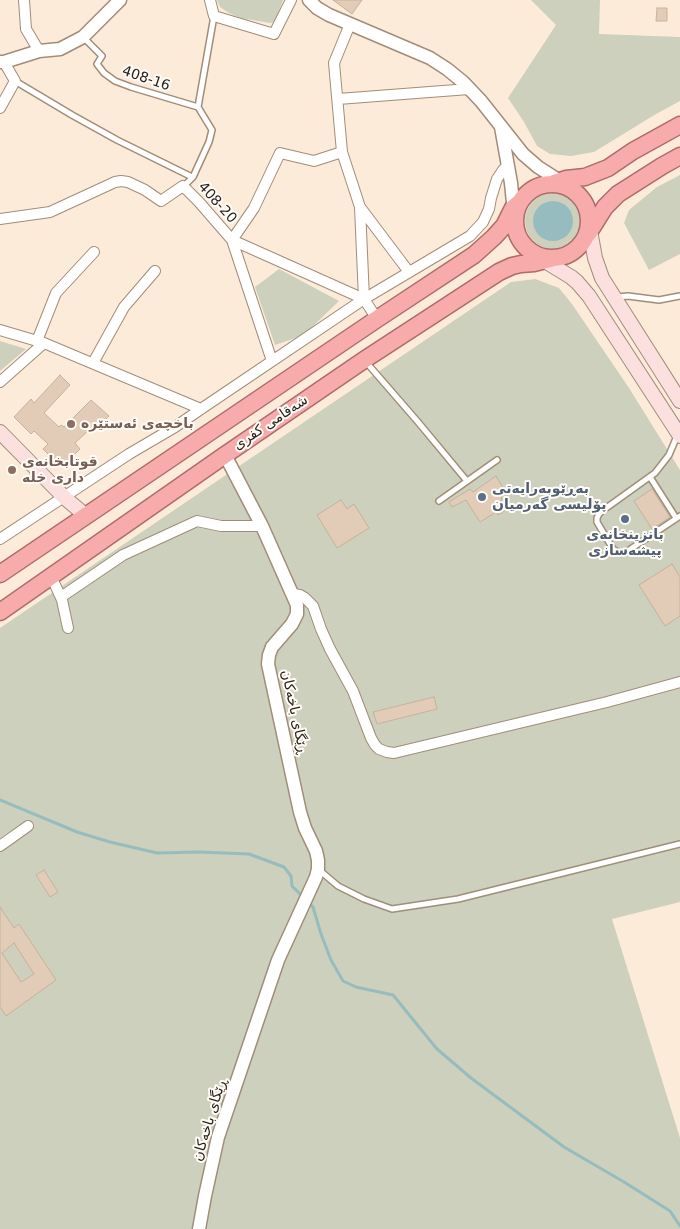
<!DOCTYPE html>
<meta charset="utf-8">
<style>
body{margin:0}
canvas{display:block;background:#fcebd9}
</style>
<canvas width="680" height="1229"></canvas>
<script>
const g = document.querySelector('canvas').getContext('2d');
g.lineJoin = 'round';
function paint(path, color) { g.fillStyle = color; g.fill(path, 'evenodd'); }
const poly = rows => new Path2D(rows.map(r => 'M' + r).join(''));
function strokePath(path, color, width, dash) { g.strokeStyle = color; g.lineWidth = width; g.lineCap = dash ? 'butt' : 'round'; g.setLineDash(dash || []); g.stroke(path); }
function label(font, color, halo, rows, align = 'center') {
  g.font = font + ' "DejaVu Sans","Noto Naskh Arabic",sans-serif'; g.lineWidth = 4; g.setLineDash([]); g.textBaseline = 'middle'; g.strokeStyle = halo; g.fillStyle = color; for (const [text, x, y, turn = 0] of rows) {
    g.save(); g.translate(x, y); g.rotate((+turn || 0) * Math.PI / 180); g.textAlign = isNaN(turn) ? turn : align; if (halo) g.strokeText(text, 0, 0); g.fillText(text, 0, 0); g.restore();
  }
}
paint(poly([
 [217,0,283,0,275,22,270,23,240,18,229,13,220,7],
 [531,0,600,0,599,34,680,37,680,101,656,114,594,152,571,156,550,154,537,146,524,122,508,98,556,25],
 [680,175,680,254,649,270,624,223,629,210,657,187],
 '525 221a28 28 0 1 1 56 0a28 28 0 1 1-56 0Z',
 [279,269,339,301,304,335,275,345,255,287],
 [535,279,559,288,572,304,629,388,680,470,680,902,612,919,680,1138,680,1229,0,1229,0,628,511,282],
 [0,341,26,349,0,371]
]), '#cdd0bc');
paint(poly([
 '533 221a20 20 0 1 1 40 0a20 20 0 1 1-40 0Z'
]), '#97bcbf');
strokePath(poly([
 [0,800,77,832,110,842,157,853,199,852,249,854,284,867,291,876,292,886,303,897],
 [309,903,313,907,321,934,331,960,343,981,356,987,393,995,437,1049,471,1078,564,1147,624,1182,670,1211,680,1226]
]), '#97bcbf', 3);
const building = poly([
 [333,0,362,0,352,14,333,0],
 [657,8,667,8,667,21,656,21,657,8],
 [60,375,70,385,44,413,59,427,61,425,64,427,91,400,109,416,92,433,89,430,75,443,80,449,64,465,62,462,59,465,43,449,48,444,34,431,31,434,14,417,31,399,34,403,60,375],
 [496,476,503,488,501,502,506,510,498,515,496,512,480,522,466,500,452,507,449,502,470,489,473,492,496,476],
 [652,489,670,517,652,529,634,501,652,489],
 [341,500,347,509,354,504,369,528,337,548,317,515,341,500],
 [672,564,680,577,680,616,665,626,639,585,672,564],
 [434,697,437,709,377,724,373,712,434,697],
 [44,870,58,892,50,897,36,875,44,870],
 [0,907,14,928,19,924,56,980,6,1016,0,1007,0,907],
 [14,943,34,974,21,982,2,953,14,943]
]);
paint(building, '#e2ccb7');
strokePath(building, '#c6b29d', 1);
const service = poly([
 [83,37,102,56,97,64,104,73,115,81,131,87,198,107],
 [15,81,72,115,117,140,192,177],
 [184,186,193,177,209,142,212,130,198,107,214,16],
 [617,297,628,296,659,300,680,296],
 [366,362,418,422,467,481],
 [677,436,669,455,655,473,602,511,599,514,597,518,597,522,613,549,619,553,622,553,626,552,680,516],
 [650,477,676,518],
 [439,501,497,460],
 [318,869,338,886,364,899,392,909,458,899,680,844]
]);
const minor = poly([
 [24,0,26,29,39,51],
 [210,0,214,16,274,34,291,0],
 [350,24,334,63,342,152,360,207,364,299],
 [338,99,469,89],
 [0,108,15,81,4,62],
 [360,207,409,272],
 [0,219,50,212,115,182,121,181,128,182,145,190,161,201,183,186,199,202,232,240,364,299,377,319],
 [0,330,44,343,201,409],
 [37,341,56,293,94,252],
 [272,361,232,240,254,208,280,153,314,161,342,152],
 [93,363,124,307,155,271],
 [0,382,44,343],
 [0,539,129,454,175,427,201,409,364,299,470,236,483,222,489,209,491,198,497,179,503,170,508,165],
 [51,576,62,600,68,628],
 [293,594,300,595,305,598,313,606,321,629,330,649,353,691,371,738,375,745,379,749,387,752,394,753,607,702,680,682],
 [61,597,123,555,197,521,221,526,262,526],
 [0,846,28,826]
]);
const tertiary = poly([
 [309,0,317,8,329,15,430,58,447,69,463,82,481,101,523,154,538,167,560,181,568,187],
 [0,62,4,62,39,51,60,49,83,37,120,0],
 [501,127,511,183,514,213],
 [199,1229,205,1196,218,1137,278,960,316,877,318,869,318,860,316,851,305,828,300,812,268,664,269,655,272,647,292,624,297,614,297,605,262,526,225,455]
]);
const secondary = poly([
 [589,225,595,258,602,278,680,401],
 [540,257,548,263,571,277,577,282,589,296,680,436],
 [0,432,65,498,85,515]
]);
const trunk = poly([
 [554,183,566,179,585,177,608,168,633,151,680,125],
 '515 221a37 37 0 1 1 74 0a37 37 0 1 1-74 0Z',
 [588,234,605,207,618,194,662,166,680,156],
 [0,574,377,319,474,255,494,237,504,226,513,208,520,202],
 [0,612,225,455,364,360,499,272,512,266,521,264,534,263,554,258]
]);
strokePath(service, '#a18d79', 8);
strokePath(minor, '#a18d79', 12);
strokePath(tertiary, '#a18d79', 15);
strokePath(secondary, '#a18d79', 16);
strokePath(trunk, '#ad6c6a', 19);
strokePath(service, '#fff', 5);
strokePath(minor, '#fff', 10);
strokePath(tertiary, '#fff', 12);
strokePath(secondary, '#fce0e0', 14);
strokePath(trunk, '#f8abab', 16);
for (const [x, y, r, color] of [
 [71,424,5,"#8d6e63"],
 [12,470,5,"#8d6e63"],
 [482,497,5,"#5c6f8a"],
 [625,519,5,"#5c6f8a"]
]) { const dot = new Path2D(); dot.arc(x, y, r, 0, 2 * Math.PI); g.fillStyle = color; g.fill(dot); strokePath(dot, '#fffbf6', 2); }
label('14px', '#261f17', '#fffbf6', [
 ["408-16",146,79,19],
 ["408-20",217,203,48],
 ["شەقامی کفری",271,423,-34],
 ["ڕێگای باخەکان",294,712,78],
 ["ڕێگای باخەکان",210,1120,-73]
]);
label('bold 14px', '#785e54', '#fffbf6', [
 ["باخچەی ئەستێرە",81,424],
 ["قوتابخانەی",22,462],
 ["داری خلە",22,478]
], 'left');
label('bold 14px', '#4e5e75', '#fffbf6', [
 ["بەڕێوبەرایەتی",492,489],
 ["پۆلیسی گەرمیان",492,505],
 ["بانزینخانەی",625,535,"center"],
 ["پیشەسازی",625,551,"center"]
], 'left');
</script>
